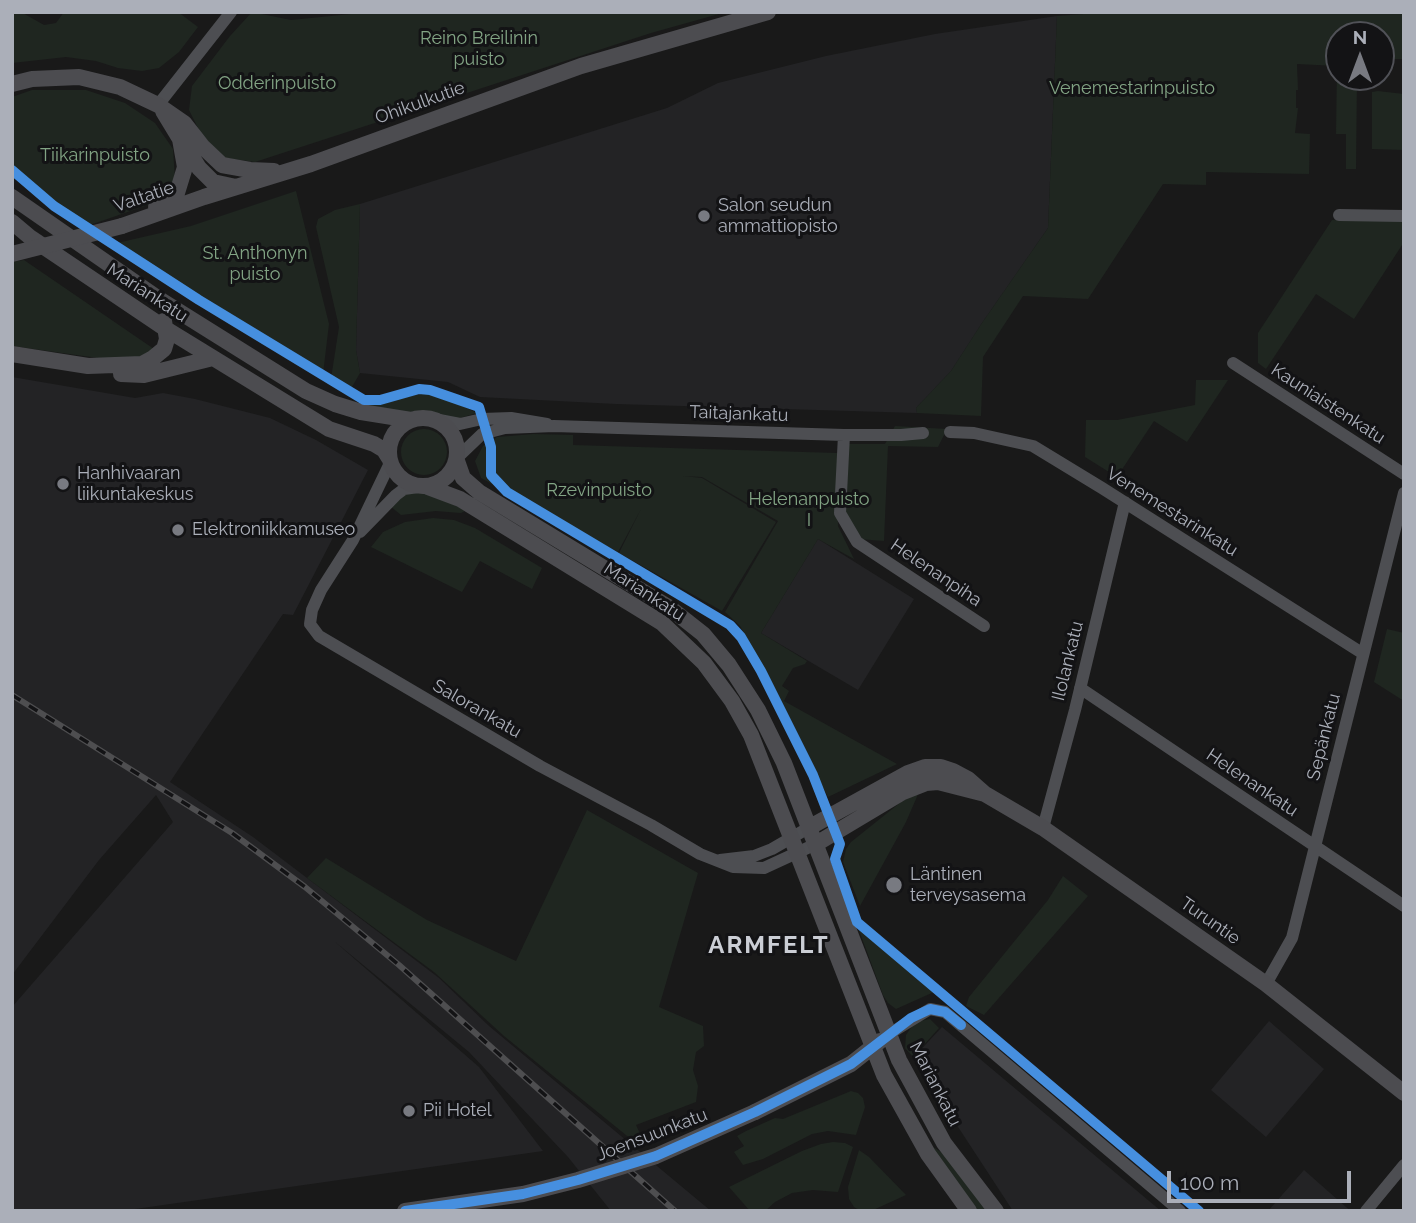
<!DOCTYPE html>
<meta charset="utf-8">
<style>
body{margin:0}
#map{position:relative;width:1416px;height:1223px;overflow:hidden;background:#191919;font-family:Raleway,sans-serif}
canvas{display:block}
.frame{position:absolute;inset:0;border:14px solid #abafb9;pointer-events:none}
.north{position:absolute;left:1325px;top:21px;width:70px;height:70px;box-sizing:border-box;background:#131315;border:2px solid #505157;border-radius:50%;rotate:0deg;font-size:19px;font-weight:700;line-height:28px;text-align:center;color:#abafb9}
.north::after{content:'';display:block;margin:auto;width:24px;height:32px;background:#787a81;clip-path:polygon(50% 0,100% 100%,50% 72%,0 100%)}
.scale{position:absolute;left:1167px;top:1171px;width:184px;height:32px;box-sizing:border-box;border:4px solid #abafb9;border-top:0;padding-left:9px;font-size:21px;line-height:24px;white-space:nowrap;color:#abafb9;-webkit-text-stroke:5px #131315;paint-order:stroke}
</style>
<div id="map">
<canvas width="1416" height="1223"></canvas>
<div class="frame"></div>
<div class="north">N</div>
<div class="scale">100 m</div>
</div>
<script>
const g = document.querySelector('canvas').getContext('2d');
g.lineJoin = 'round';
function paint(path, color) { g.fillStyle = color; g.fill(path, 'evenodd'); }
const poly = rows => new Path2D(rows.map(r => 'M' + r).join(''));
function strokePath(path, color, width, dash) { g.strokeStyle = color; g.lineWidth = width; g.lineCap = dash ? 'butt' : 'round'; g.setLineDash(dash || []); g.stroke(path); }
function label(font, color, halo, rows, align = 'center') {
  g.font = font + ' Raleway,sans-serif'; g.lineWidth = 6; g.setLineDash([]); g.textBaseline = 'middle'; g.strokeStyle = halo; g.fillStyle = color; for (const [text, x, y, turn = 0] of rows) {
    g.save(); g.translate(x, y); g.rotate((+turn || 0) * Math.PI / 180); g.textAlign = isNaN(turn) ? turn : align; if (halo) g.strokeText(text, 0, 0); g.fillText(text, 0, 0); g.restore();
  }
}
paint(poly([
 [1057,16,1048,228,982,323,951,371,916,408,917,413,616,404,480,397,448,382,360,373,356,350,360,204,667,108,718,83,826,56,935,34],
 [12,377,135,398,163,393,195,399,270,418,316,440,368,470,293,615,283,614,170,782,253,837,439,978,489,1026,711,1211,611,1211,568,1157,469,1052,334,941,479,1067,543,1151,121,1211,12,1211,12,1007,173,822,156,795,99,860,12,975],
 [818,539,914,599,858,690,761,633],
 [1269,1021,1324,1069,1266,1137,1211,1090],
 [942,1027,1161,1211,1013,1211,913,1058],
 [1304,1170,1346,1207,1351,1211,1268,1211]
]), '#232325');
paint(poly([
 [12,12,21,12,44,25,56,23,64,12,108,14,178,12,198,27,179,52,159,68,142,71,118,68,96,61,66,57,12,63],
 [252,12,291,20,371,12,726,12,651,33,255,162,225,158,201,134,189,110,192,86,230,36],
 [1109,12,1404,12,1404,59,1381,59,1381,35,1339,35,1339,77,1357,77,1356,169,1346,169,1346,134,1336,134,1337,66,1297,64,1298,90,1296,90,1296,108,1298,108,1295,133,1310,134,1309,174,1206,172,1206,185,1163,184,1088,299,1023,296,983,357,981,416,917,413,916,408,951,371,982,323,1048,228,1057,16],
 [32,90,86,90,125,103,155,123,173,149,175,179,165,199,90,225,52,199,12,165,12,97],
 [1378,91,1404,94,1404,150,1372,149,1372,92],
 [296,191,329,324,323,374,117,243,191,226],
 [360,204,356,350,360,373,348,394,330,385,339,327,316,227,318,219,335,210],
 [1332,220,1404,221,1404,242,1354,319,1316,294,1266,369,1258,363,1258,333],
 [24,260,154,349,136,359,105,359,12,346,12,262],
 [1196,380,1228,380,1187,442,1154,421,1117,477,1085,457,1086,420,1117,420,1195,405],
 [427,393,447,399,477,413,453,420,428,414,401,414,369,407,370,404],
 [895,426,947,429,938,447,888,446,884,541,858,539,844,513,847,444,885,444],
 '401 452a23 23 0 1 1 46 0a23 23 0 1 1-46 0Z',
 [534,434,573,435,573,445,837,453,838,526,854,559,818,539,761,633,807,661,805,664,793,668,782,686,789,691,784,701,897,764,828,797,757,656,740,626,725,612,778,521,702,477,683,476,702,478,776,522,722,611,619,553,641,509,618,552,481,478,475,461,483,446,497,437],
 [418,491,442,497,465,511,461,513,436,511,401,515,390,506,401,496],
 [433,518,454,520,475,528,542,568,532,589,480,561,462,592,371,547,383,532,405,522],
 [1387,629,1404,633,1404,701,1374,682],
 [919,792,906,822,860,906,843,862,846,849,851,842,901,802],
 [587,810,698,873,659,1007,703,1026,704,1046,696,1052,693,1070,698,1086,696,1102,636,1125,644,1142,637,1144,504,1036,434,972,307,878,326,858,427,920,516,961],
 [1063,876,1088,896,984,1015,966,1006,969,997,1048,900],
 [857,925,895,959,934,992,896,1009,888,1003,883,995],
 [930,1019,939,1028,913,1057,905,1048,906,1035,912,1026,920,1021],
 [851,1091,858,1093,863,1098,865,1107,856,1135,828,1131,812,1134,763,1159,743,1165,734,1152,744,1146,737,1136,746,1131,775,1118,783,1119],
 [833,1142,845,1143,853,1147,838,1192,813,1190,792,1193,775,1202,765,1211,750,1211,729,1187,802,1151,821,1144],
 [932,1148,935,1148,949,1158,988,1211,976,1211],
 [859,1150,869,1157,906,1195,871,1211,861,1211,854,1207,849,1199,848,1187]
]), '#1f2620');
strokePath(poly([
 [158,105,231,12],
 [1339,215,1404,216],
 [1233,363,1404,474],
 [434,419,460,424,482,419,511,418,547,424],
 [950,432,974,433,1033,446,1102,488,1362,653],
 [844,435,840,513,857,542,984,626],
 [458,457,482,434,505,428,554,426,844,435,901,435,923,433],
 [390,463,353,540,321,590,312,610,310,624,319,636,540,766,651,825,700,854,733,867,764,868,816,844],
 [360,532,396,495,404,489,418,487],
 [1080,688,1404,906],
 [1043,828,1075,710,1125,502],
 [720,860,754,856,772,849,810,827],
 [1266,984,1292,938,1404,493],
 [889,1034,930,1009,945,1012,1180,1211],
 [1366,1211,1404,1165]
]), '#4d4e52', 12);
strokePath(poly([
 [12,84,32,79,79,77,120,87,158,105,184,123,202,146,222,165,250,170,274,171],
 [184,144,199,168,213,182,236,187],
 [12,197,159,299,306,391,335,404,361,412,411,420],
 [156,207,177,193,185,167,180,139,163,111],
 [12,222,31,238,166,329,329,429,374,444,384,450,389,458],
 [122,226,204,197,311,164,581,66,768,12],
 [12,354,88,366,142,364,153,358,164,349,167,339,164,321],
 [121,374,144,375,213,358],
 '389 452a34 34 0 1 1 68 0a34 34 0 1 1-68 0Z',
 [457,461,463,478,479,492,670,608,703,634,729,665,758,710,784,763,899,1060,944,1143,996,1211],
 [428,487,460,499,662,623,704,663,732,701,751,735,884,1075,928,1154,969,1211],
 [810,827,908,773,925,767,941,767,953,771,968,779,985,794,1043,828,1266,984,1404,1093],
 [816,844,903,792,926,783,938,782,985,794],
 [755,1112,851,1064,880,1041]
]), '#4c4c50', 16);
const rail = poly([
 [12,695,232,833,305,887,399,965,675,1211]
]);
strokePath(rail, '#4e4e50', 6);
strokePath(rail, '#131315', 3.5, [10]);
strokePath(poly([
 [12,254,122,226],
 [405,1211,523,1194,578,1180,656,1156,755,1112]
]), '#4c4c50', 16);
strokePath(poly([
 [12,170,54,206,199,300,364,400,380,400,419,389,430,390,479,407,491,447,491,475,507,492,730,625,741,637,761,671,813,775,840,844,835,859,857,922,1199,1211],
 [405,1211,523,1194,578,1180,656,1156,755,1112,851,1064,911,1018,930,1009,945,1012,961,1025]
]), '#468fdf', 10);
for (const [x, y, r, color] of [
 [704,216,7,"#787a81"],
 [63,484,7,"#787a81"],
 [178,530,7,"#787a81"],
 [894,885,9,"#787a81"],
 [409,1111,7,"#787a81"]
]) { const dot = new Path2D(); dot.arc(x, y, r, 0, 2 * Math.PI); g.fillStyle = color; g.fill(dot); strokePath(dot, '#131315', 2.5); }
label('18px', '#82a484', '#131315', [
 ["Reino Breilinin",479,39],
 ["puisto",479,60],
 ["Odderinpuisto",277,84],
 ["Venemestarinpuisto",1132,89],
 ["Tiikarinpuisto",95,156],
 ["St. Anthonyn",255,254],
 ["puisto",255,275],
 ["Rzevinpuisto",599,491],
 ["Helenanpuisto",809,500],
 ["I",809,521]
]);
label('18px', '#abafb9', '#131315', [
 ["Ohikulkutie",420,103,-20],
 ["Valtatie",144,197,-19],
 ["Mariankatu",147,293,33],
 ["Kauniaistenkatu",1328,404,33],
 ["Taitajankatu",739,414,2],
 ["Venemestarinkatu",1172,512,32],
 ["Helenanpiha",936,573,34],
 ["Mariankatu",644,592,33],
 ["Ilolankatu",1068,661,-76],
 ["Salorankatu",477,709,30],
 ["Sepänkatu",1324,737,-76],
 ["Helenankatu",1252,783,34],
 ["Turuntie",1210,921,35],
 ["Mariankatu",935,1084,63],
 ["Joensuunkatu",652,1135,-21]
]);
label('18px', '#abafb9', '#131315', [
 ["Salon seudun",718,206],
 ["ammattiopisto",718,227],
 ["Hanhivaaran",77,474],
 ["liikuntakeskus",77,495],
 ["Elektroniikkamuseo",192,530],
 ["Läntinen",910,875],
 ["terveysasema",910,896],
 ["Pii Hotel",423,1111]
], 'left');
g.letterSpacing = '2px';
label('bold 24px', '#cbced5', '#131315', [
 ["ARMFELT",769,946]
]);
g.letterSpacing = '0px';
</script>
